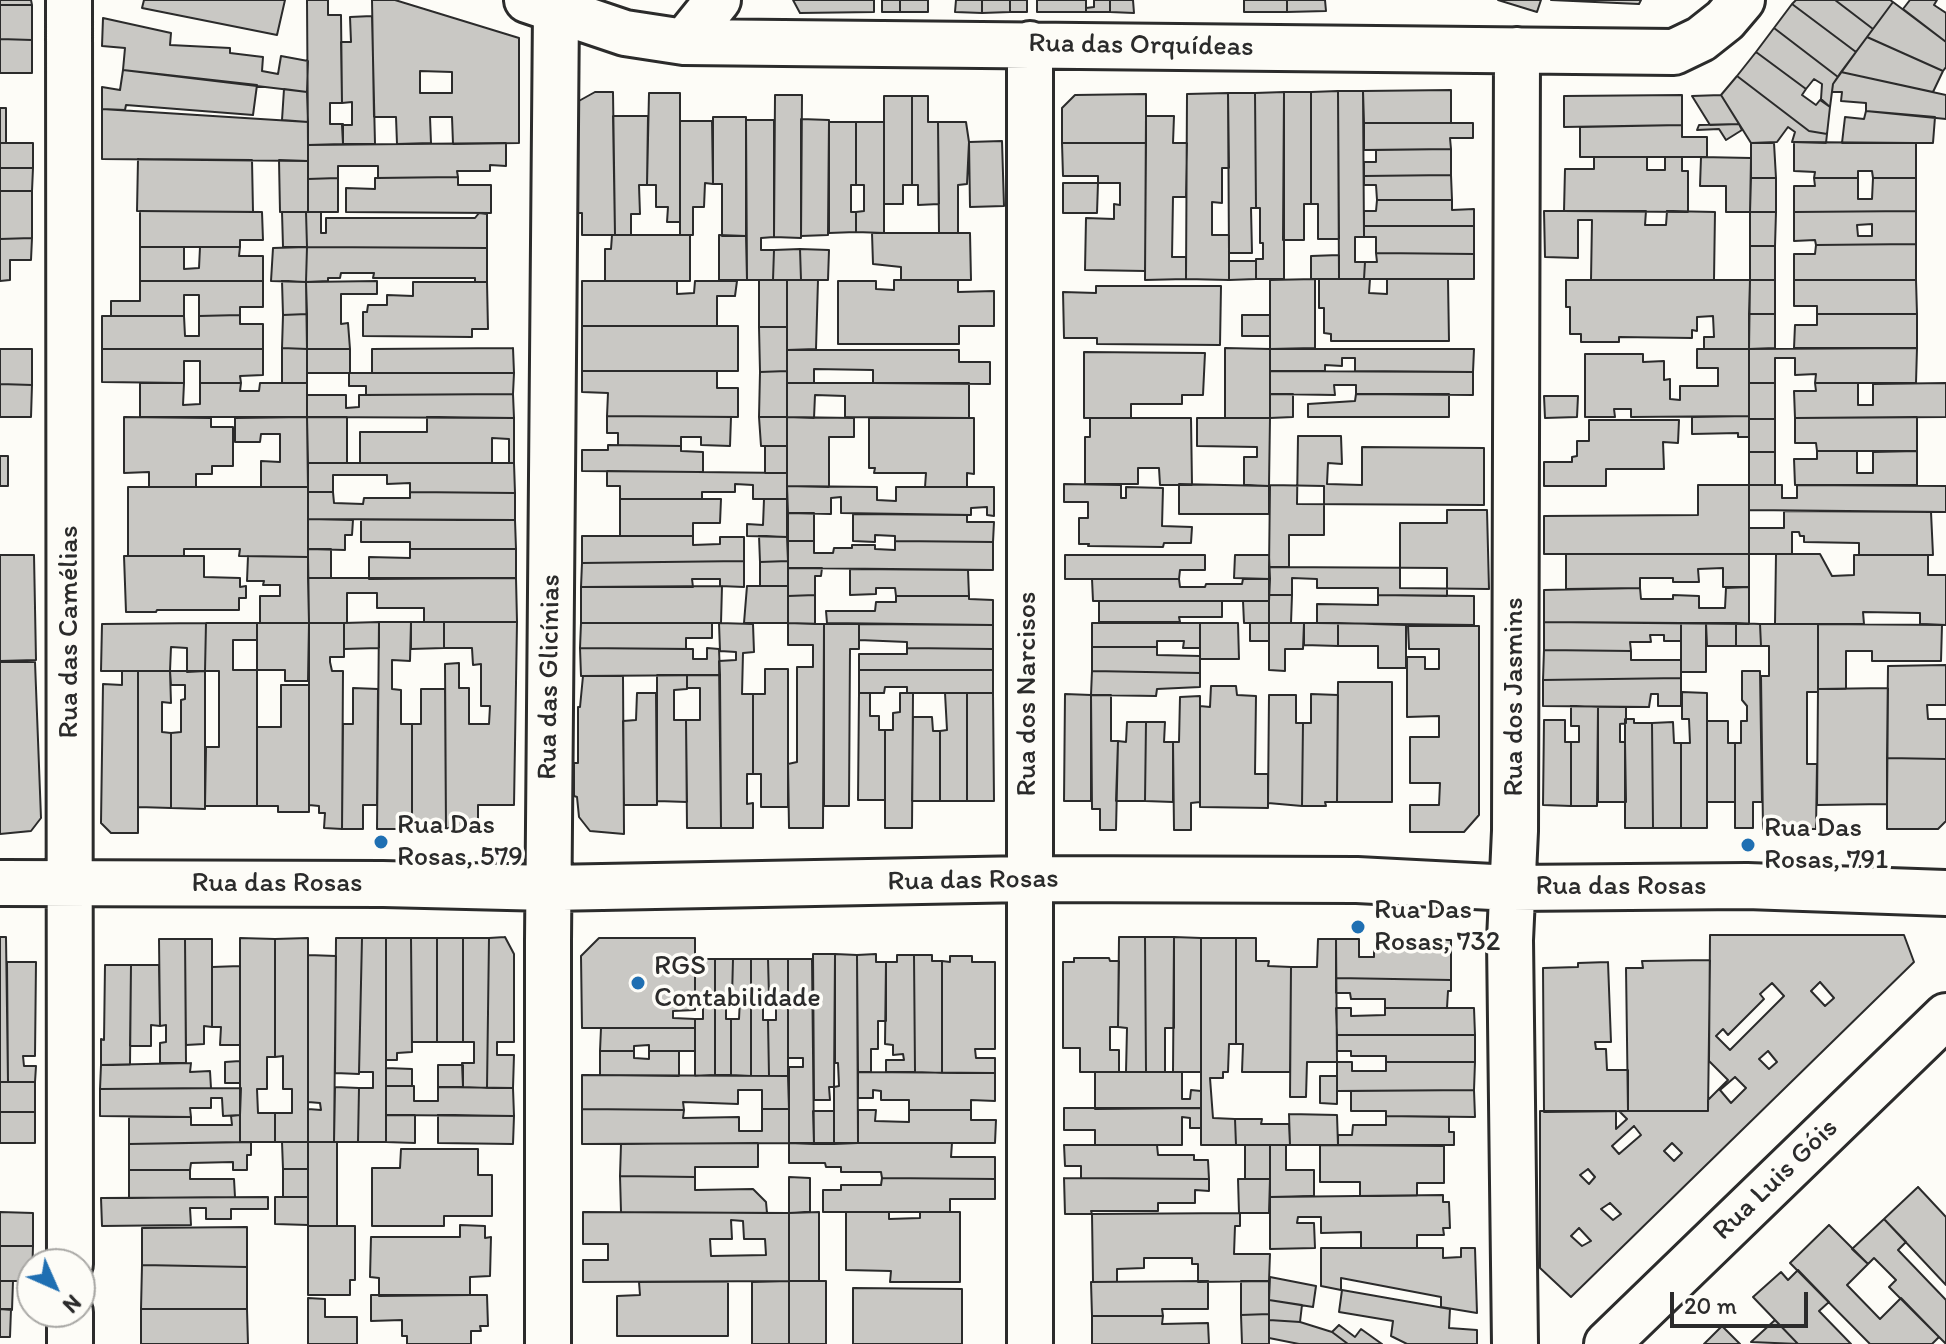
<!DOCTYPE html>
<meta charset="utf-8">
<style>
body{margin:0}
#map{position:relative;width:1946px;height:1344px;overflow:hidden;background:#fdfcf7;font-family:Itim,sans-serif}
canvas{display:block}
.north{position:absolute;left:16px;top:1248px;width:80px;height:80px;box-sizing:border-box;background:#fdfcf7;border:2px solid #a9a8a5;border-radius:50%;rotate:135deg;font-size:22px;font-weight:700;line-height:32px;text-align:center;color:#2b2b2b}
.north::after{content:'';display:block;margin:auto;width:28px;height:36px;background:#1f6fb2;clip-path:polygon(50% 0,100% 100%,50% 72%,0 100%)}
.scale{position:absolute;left:1670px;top:1292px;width:138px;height:36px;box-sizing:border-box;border:4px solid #2b2b2b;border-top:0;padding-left:10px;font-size:24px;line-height:28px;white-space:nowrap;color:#2b2b2b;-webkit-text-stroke:6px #fdfcf7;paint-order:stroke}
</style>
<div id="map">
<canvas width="1946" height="1344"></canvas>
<div class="north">N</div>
<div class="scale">20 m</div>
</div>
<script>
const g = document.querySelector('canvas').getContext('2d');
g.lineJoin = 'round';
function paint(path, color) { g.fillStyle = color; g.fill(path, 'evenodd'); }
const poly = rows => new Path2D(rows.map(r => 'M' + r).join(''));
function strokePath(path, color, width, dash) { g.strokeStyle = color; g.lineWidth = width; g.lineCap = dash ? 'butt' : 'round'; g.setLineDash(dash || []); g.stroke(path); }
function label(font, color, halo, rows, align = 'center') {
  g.font = font + ' Itim,sans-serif'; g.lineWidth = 7; g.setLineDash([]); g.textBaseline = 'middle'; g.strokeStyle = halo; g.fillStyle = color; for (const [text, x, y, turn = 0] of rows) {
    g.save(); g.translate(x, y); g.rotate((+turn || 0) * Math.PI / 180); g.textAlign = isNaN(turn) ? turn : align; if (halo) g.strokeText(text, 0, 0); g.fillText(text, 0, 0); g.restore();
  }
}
const building = poly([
 [0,0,31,0,32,5,0,5,0,0],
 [144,0,285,0,277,35,142,8,144,0],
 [307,0,328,0,328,15,341,15,342,103,330,103,330,124,343,124,343,144,308,145,307,0],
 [372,0,395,0,519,38,519,143,453,144,452,117,430,117,431,143,397,144,396,117,374,117,372,0],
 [420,71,452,72,452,93,420,93,420,71],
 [793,0,874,0,874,12,800,13,793,0],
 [882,0,900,0,900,12,882,12,882,0],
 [900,0,928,0,928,12,900,12,900,0],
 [956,0,982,0,982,13,955,12,956,0],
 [982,0,1010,0,1010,12,982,13,982,0],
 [1010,0,1027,0,1027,12,1010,12,1010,0],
 [1037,0,1086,0,1086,12,1037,12,1037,0],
 [1094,0,1110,0,1110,12,1086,12,1086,8,1094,7,1094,0],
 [1110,0,1133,0,1134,13,1110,12,1110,0],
 [1244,0,1287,0,1287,12,1244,12,1244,0],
 [1287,0,1325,0,1326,11,1287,12,1287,0],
 [1498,0,1541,0,1537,12,1498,0],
 [1551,0,1641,0,1639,4,1551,0],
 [1796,0,1835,0,1873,29,1856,52,1792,4,1796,0],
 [1835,0,1890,0,1893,2,1873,29,1835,0],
 [1910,0,1937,0,1934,5,1946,13,1946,42,1903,9,1910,0],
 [1893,2,1946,42,1946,67,1943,71,1867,37,1893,2],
 [1792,4,1856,52,1838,77,1774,28,1792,4],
 [0,5,32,5,32,40,0,39,0,5],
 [372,16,375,144,343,144,342,125,352,125,352,102,342,103,341,42,351,42,350,17,372,16],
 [103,18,171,33,170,45,230,48,230,53,263,57,262,71,278,74,281,56,308,61,307,92,123,70,125,48,102,46,103,18],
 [1774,28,1838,77,1833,84,1830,107,1821,99,1822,84,1814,79,1806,89,1756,52,1774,28],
 [1867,37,1943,71,1933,92,1841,72,1867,37],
 [0,39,32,40,32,73,0,73,0,39],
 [1756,52,1806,89,1802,95,1816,105,1820,100,1830,107,1827,134,1809,131,1737,76,1756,52],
 [123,70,257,85,253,115,126,105,125,110,102,109,102,87,120,90,123,70],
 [1841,72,1946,95,1946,119,1866,111,1866,103,1841,101,1842,92,1832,92,1833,84,1841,72],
 [1737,76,1809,131,1827,134,1826,143,1792,142,1795,132,1788,127,1777,142,1751,143,1721,95,1737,76],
 [284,89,307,92,308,122,282,120,284,89],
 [1451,90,1451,123,1364,123,1363,91,1451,90],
 [1338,91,1363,91,1364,237,1355,237,1355,262,1365,262,1364,279,1339,279,1338,91],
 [1338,91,1339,239,1318,239,1318,204,1311,204,1311,92,1338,91],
 [595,92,613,92,615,235,582,235,582,213,577,213,577,102,595,92],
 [1284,92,1284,279,1256,279,1256,259,1263,259,1263,243,1260,243,1260,208,1256,208,1255,93,1284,92],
 [1284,92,1311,92,1311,204,1304,204,1304,240,1283,240,1284,92],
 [649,93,680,93,680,222,667,222,668,207,656,207,656,185,647,185,649,93],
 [1228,93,1229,168,1222,168,1222,203,1212,202,1212,235,1229,235,1229,280,1186,279,1187,94,1228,93],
 [1228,93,1255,93,1256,208,1251,208,1252,253,1229,253,1228,93],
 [1146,94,1146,143,1062,143,1062,108,1075,95,1146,94],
 [775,95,802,95,801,238,774,237,775,95],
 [1682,95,1682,125,1564,127,1564,96,1682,95],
 [1721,95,1739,124,1710,125,1692,96,1721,95],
 [884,96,912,96,912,185,903,185,903,204,884,204,884,96],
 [912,96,928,96,928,122,938,122,939,204,918,205,918,185,912,185,912,96],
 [0,108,6,108,6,143,0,143,0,108],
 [102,109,308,122,308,161,102,159,102,109],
 [1866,111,1935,117,1933,143,1842,143,1845,117,1864,119,1866,111],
 [613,116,648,116,647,185,639,185,640,214,631,214,631,235,615,235,613,116],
 [1146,116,1174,116,1173,143,1187,143,1186,197,1173,197,1172,257,1186,257,1186,279,1145,280,1146,116],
 [713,117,746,117,746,236,722,236,722,184,713,184,713,117],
 [801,119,829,120,828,235,801,236,801,119],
 [746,120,774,120,774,237,761,238,761,250,774,250,773,280,747,280,746,120],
 [680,121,712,121,713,184,705,183,704,207,693,207,693,235,680,235,680,121],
 [829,122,856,122,856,185,851,185,851,212,856,212,856,232,829,233,829,122],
 [856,122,884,122,884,233,856,232,856,212,864,211,864,185,856,185,856,122],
 [938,122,966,122,969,142,967,184,958,185,958,233,939,233,938,122],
 [1364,123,1473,123,1473,138,1450,138,1451,149,1364,150,1364,123],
 [1739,124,1742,130,1726,140,1719,129,1697,130,1699,125,1739,124],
 [1682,125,1682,137,1707,137,1707,157,1580,157,1580,127,1682,125],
 [1002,141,1004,206,970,207,969,142,1002,141],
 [1794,142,1916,143,1916,178,1873,178,1872,171,1858,171,1858,178,1814,178,1815,172,1794,171,1794,142],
 [0,143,33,143,33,168,0,168,0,143],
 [506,143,506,166,490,165,490,171,457,171,458,177,378,178,378,166,338,166,338,178,308,179,308,145,506,143],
 [1062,143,1146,143,1145,271,1085,270,1086,218,1114,219,1114,204,1120,205,1120,183,1098,183,1098,176,1063,176,1062,143],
 [1751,143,1774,143,1776,178,1751,178,1751,143],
 [1451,149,1451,175,1364,176,1364,162,1376,162,1376,150,1451,149],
 [1594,157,1647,157,1647,170,1665,170,1665,157,1682,157,1682,171,1688,171,1688,212,1564,211,1565,169,1594,169,1594,157],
 [1701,157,1751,158,1750,212,1726,212,1726,186,1700,186,1701,157],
 [138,159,252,160,253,212,137,211,138,159],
 [279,160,308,161,308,212,280,212,279,160],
 [0,168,33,168,32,191,0,191,0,168],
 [1451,175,1452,200,1377,200,1376,185,1364,185,1364,176,1451,175],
 [458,177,458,185,491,185,491,213,346,212,346,188,375,189,375,178,458,177],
 [338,178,338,212,308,212,308,179,338,178],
 [1751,178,1776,178,1776,212,1750,212,1751,178],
 [1814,178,1858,178,1858,199,1872,199,1873,178,1916,178,1916,211,1794,212,1794,186,1815,186,1814,178],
 [1063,183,1098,183,1097,213,1063,213,1063,183],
 [0,191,32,191,32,238,0,239,0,191],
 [1377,200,1452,200,1452,210,1474,209,1474,226,1364,226,1364,211,1376,211,1377,200],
 [140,211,262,212,263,240,240,240,240,247,140,247,140,211],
 [1544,211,1646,211,1645,225,1666,225,1667,211,1715,212,1714,280,1591,280,1592,220,1578,220,1578,258,1545,257,1544,211],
 [1916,211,1916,244,1816,245,1815,240,1794,241,1794,212,1916,211],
 [1872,224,1872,236,1858,236,1857,225,1872,224],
 [282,212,306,212,307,247,283,247,282,212],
 [306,212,321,212,321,233,326,233,326,218,475,218,479,213,487,214,487,248,307,247,306,212],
 [1750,212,1776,212,1775,246,1750,246,1750,212],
 [1364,226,1474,226,1474,254,1376,253,1376,237,1364,237,1364,226],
 [872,233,970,233,971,280,901,280,901,267,873,264,872,233],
 [612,235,690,235,690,281,605,281,605,249,611,249,612,235],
 [719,235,746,236,747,280,719,280,719,235],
 [32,238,31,260,10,260,10,280,0,281,0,239,32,238],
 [1916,244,1916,280,1794,280,1794,254,1815,254,1816,245,1916,244],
 [1750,246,1775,246,1775,280,1750,280,1750,246],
 [140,247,184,247,184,269,199,268,200,247,240,247,239,256,263,256,263,281,140,281,140,247],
 [307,247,487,248,487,282,475,282,475,278,373,278,374,273,341,273,340,278,328,278,328,281,306,282,307,247],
 [307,247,306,282,271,281,273,248,307,247],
 [800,249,801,280,773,280,774,250,800,249],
 [800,249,829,250,828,280,801,280,800,249],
 [1376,253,1474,254,1474,279,1364,279,1365,262,1377,262,1376,253],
 [1339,255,1339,279,1311,279,1311,256,1339,255],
 [1229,261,1256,261,1256,279,1229,280,1229,261],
 [1315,279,1315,348,1270,349,1270,280,1315,279],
 [1319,279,1370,279,1369,293,1387,294,1387,279,1448,279,1449,341,1331,341,1331,334,1324,333,1324,308,1319,308,1319,279],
 [759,280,787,280,787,327,759,327,759,280],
 [787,280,818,280,816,349,787,350,787,280],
 [894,280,958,280,958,292,994,291,994,326,959,326,959,344,838,344,838,281,876,281,876,289,894,290,894,280],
 [1566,280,1750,280,1749,349,1704,349,1704,337,1714,337,1713,316,1697,317,1697,331,1692,330,1692,338,1619,337,1619,342,1581,342,1581,334,1570,334,1570,307,1566,307,1566,280],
 [1750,280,1775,280,1775,314,1749,314,1750,280],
 [1794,280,1916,280,1917,314,1817,314,1817,306,1794,306,1794,280],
 [140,281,263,281,263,307,240,307,240,315,199,316,199,295,184,295,184,316,111,316,111,301,140,301,140,281],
 [282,281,306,282,307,314,283,315,282,281],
 [377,281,377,294,341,294,341,324,348,323,350,349,307,349,306,282,377,281],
 [582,281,677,281,677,294,694,293,695,281,737,281,735,296,717,296,717,326,582,326,582,281],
 [413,282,487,282,488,329,472,329,472,337,363,336,363,312,367,312,368,305,387,305,387,295,413,296,413,282],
 [1096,286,1221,286,1220,345,1097,344,1097,338,1064,338,1063,292,1096,293,1096,286],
 [307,314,307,349,282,348,283,315,307,314],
 [1749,314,1775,314,1775,348,1749,349,1749,314],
 [1817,314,1917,314,1917,348,1794,348,1795,325,1817,325,1817,314],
 [240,315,240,324,263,324,263,349,102,349,102,316,184,316,185,336,199,336,199,316,240,315],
 [1242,315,1270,315,1270,336,1242,336,1242,315],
 [582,326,738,326,738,371,582,371,582,326],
 [759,327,787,327,787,371,760,372,759,327],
 [282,348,307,349,307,383,282,383,282,348],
 [513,348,514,373,372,373,372,349,513,348],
 [1225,348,1270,349,1270,418,1225,418,1225,348],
 [1917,348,1916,383,1815,383,1816,374,1795,375,1795,358,1775,358,1775,383,1749,383,1749,349,1917,348],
 [0,349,32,349,32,385,0,384,0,349],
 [102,349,263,349,263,375,240,376,241,383,200,383,200,361,184,361,184,383,102,382,102,349],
 [307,349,350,349,350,373,307,373,307,349],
 [1270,349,1474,349,1473,372,1355,371,1355,358,1342,358,1342,366,1325,365,1325,371,1270,371,1270,349],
 [1697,349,1749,349,1749,416,1631,417,1631,409,1614,409,1615,417,1585,417,1585,354,1643,354,1643,362,1664,361,1664,380,1670,379,1670,399,1680,400,1680,386,1718,386,1718,368,1697,368,1697,349],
 [787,350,959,350,959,362,990,362,990,384,873,383,873,370,814,369,814,383,787,383,787,350],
 [1084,352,1205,353,1203,395,1182,395,1182,404,1131,404,1131,418,1084,418,1084,352],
 [582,371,717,371,717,388,738,388,738,417,607,416,608,393,582,392,582,371],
 [787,371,787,417,759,417,760,372,787,371],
 [1270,371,1473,372,1473,395,1356,394,1356,385,1334,385,1335,395,1270,394,1270,371],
 [349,373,514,373,513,394,366,395,366,386,349,386,349,373],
 [140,383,184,383,183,405,200,404,200,383,241,383,240,391,259,391,260,383,307,383,307,417,140,417,140,383],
 [787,383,969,383,969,418,845,417,845,396,815,395,814,418,787,417,787,383],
 [1749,383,1775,383,1775,419,1749,419,1749,383],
 [1815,383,1858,383,1858,405,1873,405,1873,384,1946,383,1946,417,1795,418,1794,391,1816,391,1815,383],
 [0,384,32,385,31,417,0,417,0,384],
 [513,394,514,418,307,417,307,395,346,395,346,408,359,407,359,395,513,394],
 [1270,394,1293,394,1293,417,1270,418,1270,394],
 [1356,394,1449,394,1449,417,1308,417,1308,404,1355,401,1356,394],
 [1544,396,1578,396,1577,417,1545,418,1544,396],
 [607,416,731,417,730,446,701,445,701,437,681,437,681,446,618,445,618,433,607,433,607,416],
 [1749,416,1749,437,1738,437,1738,433,1692,434,1692,417,1749,416],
 [124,417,211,418,211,427,233,427,233,466,212,466,212,474,196,474,196,487,149,487,149,472,124,473,124,417],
 [307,417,308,487,261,487,261,461,280,462,280,434,261,434,260,442,235,442,235,418,307,417],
 [307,417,347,417,347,463,308,463,307,417],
 [427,417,514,418,514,463,509,463,509,439,492,438,492,463,360,463,360,432,427,432,427,417],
 [759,417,787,417,787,446,761,446,759,417],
 [787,417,854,418,854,437,829,437,829,487,787,486,787,417],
 [1917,417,1917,451,1817,451,1816,443,1795,443,1795,418,1917,417],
 [869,418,974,418,974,474,967,473,967,487,925,487,926,473,874,473,875,468,869,468,869,418],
 [1090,418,1191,418,1192,485,1160,485,1159,468,1138,468,1138,484,1085,484,1085,437,1090,437,1090,418],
 [1197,418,1270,418,1269,486,1244,485,1244,457,1257,457,1257,447,1197,446,1197,418],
 [1749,419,1775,419,1775,452,1749,452,1749,419],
 [1589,420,1679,420,1678,443,1663,442,1664,469,1606,469,1606,486,1544,486,1544,462,1572,462,1572,457,1577,456,1577,441,1589,441,1589,420],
 [1298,436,1341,436,1342,464,1328,463,1327,484,1362,485,1362,447,1484,448,1484,505,1297,504,1298,436],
 [608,445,681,446,681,451,703,452,703,472,582,471,582,450,608,450,608,445],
 [765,446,787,446,787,473,765,473,765,446],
 [1817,451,1857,451,1857,473,1873,473,1873,452,1917,451,1917,485,1795,485,1794,459,1817,459,1817,451],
 [1749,452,1775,452,1775,485,1749,485,1749,452],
 [0,456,8,456,8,486,0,486,0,456],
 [308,463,514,463,515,493,410,492,410,483,387,484,387,475,333,475,333,492,308,492,308,463],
 [607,471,787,473,787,499,753,499,753,485,735,484,735,492,702,492,702,499,620,499,620,486,607,486,607,471],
 [1064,484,1121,485,1121,498,1126,498,1126,487,1163,488,1162,526,1192,527,1191,543,1164,543,1163,547,1088,546,1089,544,1079,544,1079,518,1088,518,1088,502,1064,502,1064,484],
 [1179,484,1269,486,1269,514,1179,514,1179,484],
 [1270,485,1324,486,1324,535,1289,535,1289,567,1269,567,1270,485],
 [1698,485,1749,485,1749,554,1544,554,1544,516,1698,515,1698,485],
 [1749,485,1782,485,1782,498,1797,498,1797,485,1946,486,1946,512,1749,510,1749,485],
 [787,486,877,487,877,500,896,501,896,487,994,487,994,516,987,515,987,507,971,508,971,515,841,513,841,497,831,498,831,514,788,513,787,486],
 [128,487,308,487,308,557,239,556,240,549,184,549,184,556,128,556,128,487],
 [308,492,333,492,334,503,363,504,364,498,410,498,410,492,515,493,515,520,308,519,308,492],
 [620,499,721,499,720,523,693,523,693,536,620,536,620,499],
 [764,499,787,499,787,537,747,536,747,524,763,525,764,499],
 [1447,510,1487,510,1489,589,1400,588,1400,523,1447,523,1447,510],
 [1784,511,1931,512,1933,555,1859,555,1859,543,1804,542,1804,536,1800,536,1799,532,1792,532,1792,554,1749,554,1749,528,1784,528,1784,511],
 [788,513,814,513,814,541,788,541,788,513],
 [853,514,967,515,967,522,994,522,993,542,895,541,895,536,875,535,875,542,853,541,853,514],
 [308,519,353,520,352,535,345,535,345,550,308,549,308,519],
 [361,520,515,520,516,549,410,549,410,542,361,542,361,520],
 [582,536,693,536,693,545,720,544,720,537,744,537,744,561,582,563,582,536],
 [759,536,787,537,788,561,760,562,759,536],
 [788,541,814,541,814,553,833,553,834,548,852,548,852,545,875,545,875,549,895,550,895,541,993,542,993,570,788,568,788,541],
 [308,549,331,549,331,578,308,578,308,549],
 [410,549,516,549,516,578,369,579,369,557,410,558,410,549],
 [1566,554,1749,554,1749,587,1723,587,1723,568,1698,569,1699,582,1673,582,1673,578,1640,578,1640,588,1566,589,1566,554],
 [1776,554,1820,554,1832,576,1854,575,1854,555,1928,555,1928,575,1946,575,1946,625,1920,624,1920,613,1863,612,1864,624,1775,624,1776,554],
 [0,555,34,555,36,660,0,661,0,555],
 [1065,555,1205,555,1205,570,1180,570,1179,579,1065,579,1065,555],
 [1235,555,1269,555,1270,579,1234,578,1235,555],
 [124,556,204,556,204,577,240,578,240,587,246,586,246,598,239,598,239,610,157,610,156,612,126,612,124,556],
 [248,556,308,557,309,623,260,623,260,596,280,596,280,585,263,585,264,581,247,581,248,556],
 [744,561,744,587,720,586,720,579,692,579,693,587,581,587,582,563,744,561],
 [788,561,788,586,760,586,760,562,788,561],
 [1269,567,1447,568,1447,596,1378,595,1378,588,1317,588,1317,579,1292,578,1292,595,1269,595,1269,567],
 [788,568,822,568,821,576,815,576,815,595,788,596,788,568],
 [850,569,968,570,969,596,896,596,895,588,876,588,876,594,850,595,850,569],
 [308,578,516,578,517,622,424,622,424,608,377,608,377,593,347,593,347,623,309,623,308,578],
 [1092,579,1179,579,1180,587,1205,587,1206,584,1242,584,1243,579,1270,579,1269,601,1093,601,1092,579],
 [722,586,721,623,581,623,581,587,722,586],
 [747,586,788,586,788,623,744,623,747,586],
 [1749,587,1749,624,1544,622,1544,590,1640,588,1641,599,1673,599,1673,595,1699,596,1699,608,1725,608,1726,588,1749,587],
 [815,595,815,624,788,623,788,596,815,595],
 [1269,595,1292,595,1291,623,1269,623,1269,595],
 [1378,595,1474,596,1474,625,1317,623,1317,604,1378,605,1378,595],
 [896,596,969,596,969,599,993,600,993,625,827,623,826,611,875,611,876,602,896,602,896,596],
 [1099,601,1222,601,1222,617,1179,617,1180,622,1099,622,1099,601],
 [1243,601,1269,601,1269,623,1244,623,1243,601],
 [379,622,411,622,410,661,392,660,392,689,401,690,401,724,412,724,412,829,377,829,379,622],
 [379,622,379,648,344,649,344,623,379,622],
 [411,622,444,622,444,648,411,649,411,622],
 [444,622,517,622,514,805,478,805,478,829,446,828,445,664,459,663,459,688,469,688,469,724,489,724,490,706,481,706,481,664,473,665,472,648,444,648,444,622],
 [1544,622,1681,623,1681,641,1664,641,1664,635,1650,635,1651,642,1630,642,1631,651,1544,650,1544,622],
 [206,623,205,671,187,672,187,648,171,647,170,671,101,671,102,624,206,623],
 [206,623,257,623,257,640,233,640,233,670,257,670,257,806,205,806,206,747,219,747,219,671,205,671,206,623],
 [257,623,309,623,308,681,285,681,285,670,257,670,257,623],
 [309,623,344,623,344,657,330,657,330,662,332,671,343,671,342,829,324,828,325,813,319,813,319,806,309,805,309,623],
 [581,623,712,623,712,638,686,638,686,649,580,648,581,623],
 [719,623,753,624,754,652,743,653,742,694,753,694,753,774,747,774,747,804,753,803,753,828,721,828,719,661,736,660,736,652,720,651,719,623],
 [788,623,824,624,823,828,789,828,788,764,797,762,797,667,813,667,813,645,788,645,788,623],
 [1092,623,1200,623,1200,648,1183,648,1184,641,1157,641,1157,647,1092,647,1092,623],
 [1200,623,1238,623,1239,659,1200,659,1200,623],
 [1250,623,1269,623,1269,641,1250,641,1250,623],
 [1269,623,1304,623,1303,649,1285,649,1285,671,1269,670,1269,623],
 [1304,623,1338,623,1338,646,1304,645,1304,623],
 [1338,623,1406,625,1406,668,1378,668,1378,646,1338,646,1338,623],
 [1681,623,1706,623,1706,672,1681,672,1681,623],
 [1706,623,1736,623,1736,646,1707,646,1706,623],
 [1736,623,1760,624,1761,646,1736,646,1736,623],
 [824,624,859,624,859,649,850,649,849,806,824,806,824,624],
 [859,624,993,625,993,649,907,648,907,642,859,640,859,624],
 [1760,624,1818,624,1818,692,1807,692,1807,764,1817,764,1816,829,1763,829,1761,676,1769,676,1769,646,1761,646,1760,624],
 [1818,624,1942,625,1941,661,1872,661,1872,651,1846,651,1846,689,1818,689,1818,624],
 [1408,626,1479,626,1479,815,1464,832,1410,832,1410,805,1439,805,1440,783,1410,783,1410,737,1439,737,1439,716,1407,717,1407,657,1425,657,1425,669,1439,669,1439,649,1409,649,1408,626],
 [1092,647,1157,647,1157,655,1200,656,1200,673,1092,671,1092,647],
 [580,648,693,649,693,659,707,659,707,648,719,649,720,675,581,676,580,648],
 [907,648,993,649,993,670,859,670,859,654,907,654,907,648],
 [1544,650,1631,651,1631,660,1681,660,1681,678,1543,680,1544,650],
 [0,662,35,662,41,818,31,831,0,834,0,662],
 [1946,665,1946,705,1927,705,1928,719,1946,719,1946,759,1887,758,1888,666,1946,665],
 [765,669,788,669,788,807,761,807,761,774,753,774,753,694,765,694,765,669],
 [859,670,993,670,993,693,907,693,907,687,885,687,884,693,859,693,859,670],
 [122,671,138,671,138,833,111,833,101,823,103,684,122,685,122,671],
 [138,671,170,671,171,703,162,702,162,732,171,733,171,808,138,807,138,671],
 [170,671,205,671,205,809,171,808,171,733,181,732,181,700,185,699,185,685,171,685,170,671],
 [1092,671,1200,673,1200,687,1157,689,1156,696,1091,695,1092,671],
 [1742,671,1760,671,1762,802,1753,802,1753,828,1735,828,1735,743,1741,743,1741,721,1747,721,1747,706,1742,700,1742,671],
 [657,675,687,675,687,689,674,690,674,720,686,720,687,802,657,801,657,675],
 [687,675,720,675,721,828,687,828,686,720,700,720,700,688,687,688,687,675],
 [583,676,623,676,624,834,590,831,579,817,577,797,574,796,574,763,578,763,578,707,580,707,583,676],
 [1681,678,1681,706,1658,706,1658,694,1651,694,1649,707,1543,706,1543,680,1681,678],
 [1338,682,1392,682,1392,802,1337,802,1338,682],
 [281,685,309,685,309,812,278,812,278,806,257,806,257,727,281,727,281,685],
 [1211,686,1236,686,1237,695,1256,696,1255,774,1268,774,1268,808,1200,807,1200,706,1210,707,1211,686],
 [353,688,378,689,377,805,363,805,363,829,342,829,343,724,353,724,353,688],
 [1888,688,1887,804,1817,805,1818,689,1888,688],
 [421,689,445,689,446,828,412,829,412,724,421,724,421,689],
 [1682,692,1707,693,1707,828,1681,828,1681,743,1690,743,1689,719,1682,719,1682,692],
 [637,693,656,693,657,805,624,805,623,721,636,720,637,693],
 [859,693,870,693,870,716,879,716,879,730,885,730,885,800,858,800,859,693],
 [900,693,913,693,912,828,885,828,885,730,893,730,893,713,900,712,900,693],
 [945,693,967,693,967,801,940,801,940,731,947,730,945,693],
 [967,693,993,693,994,801,967,801,967,693],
 [1065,694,1091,695,1091,801,1064,801,1065,694],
 [1311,694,1338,695,1337,802,1325,802,1326,806,1302,806,1303,723,1311,723,1311,694],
 [1091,695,1111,695,1111,741,1118,741,1116,830,1100,830,1100,809,1092,809,1091,695],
 [1269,695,1296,695,1296,723,1303,723,1302,806,1268,803,1269,695],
 [1200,696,1200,802,1191,803,1191,830,1174,830,1173,742,1179,742,1180,697,1200,696],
 [1571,706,1598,707,1597,806,1571,806,1571,742,1579,742,1579,726,1571,726,1571,706],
 [1598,707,1626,707,1626,723,1620,724,1620,742,1625,742,1626,802,1598,802,1598,707],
 [913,717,932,717,933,731,940,731,940,801,912,801,913,717],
 [1625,719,1634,719,1634,723,1652,723,1653,828,1625,828,1625,719],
 [1544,720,1565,720,1565,742,1571,742,1571,806,1543,805,1544,720],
 [1707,721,1728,721,1728,743,1735,743,1735,802,1707,802,1707,721],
 [1127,722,1146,722,1145,801,1116,801,1118,741,1126,742,1127,722],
 [1146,722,1165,722,1164,742,1173,742,1173,802,1145,801,1146,722],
 [1673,722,1674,743,1681,743,1681,828,1653,828,1652,723,1673,722],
 [1887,758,1946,759,1946,821,1938,829,1887,829,1887,758],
 [1710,935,1904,935,1914,962,1571,1297,1540,1268,1540,1111,1616,1111,1616,1129,1627,1119,1619,1111,1708,1111,1708,1100,1728,1080,1709,1061,1710,935],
 [1820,982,1834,998,1825,1006,1811,991,1820,982],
 [1772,983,1784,996,1730,1050,1716,1036,1723,1029,1728,1035,1764,999,1760,994,1772,983],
 [1768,1051,1777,1062,1769,1069,1759,1059,1768,1051],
 [1735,1077,1746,1088,1731,1103,1720,1090,1735,1077],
 [1634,1126,1641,1135,1619,1154,1612,1146,1634,1126],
 [1672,1143,1682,1153,1674,1161,1664,1151,1672,1143],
 [1588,1169,1595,1177,1589,1184,1580,1175,1588,1169],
 [1610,1203,1621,1214,1613,1220,1601,1209,1610,1203],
 [1579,1228,1591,1241,1582,1246,1571,1236,1579,1228],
 [0,937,6,937,8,1082,0,1082,0,937],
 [505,937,514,954,514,1042,497,1042,497,1055,514,1055,513,1088,487,1088,489,938,505,937],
 [1119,937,1145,937,1146,1072,1126,1072,1127,1028,1118,1027,1119,937],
 [1145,937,1174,937,1174,1028,1165,1028,1165,1072,1146,1072,1145,937],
 [1174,937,1201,938,1201,1072,1173,1072,1174,937],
 [240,938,275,939,275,1057,267,1057,267,1089,257,1089,258,1113,275,1113,275,1142,240,1142,240,938],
 [308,938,308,1142,275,1142,275,1113,292,1113,292,1089,283,1089,283,1056,275,1057,275,939,308,938],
 [336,938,362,938,359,1074,335,1073,336,938],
 [362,938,386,938,386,1142,358,1142,359,1088,373,1088,373,1072,359,1072,362,938],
 [386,938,411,938,412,1052,397,1053,397,1060,386,1060,386,938],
 [411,938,437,938,437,1042,412,1042,411,938],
 [437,938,463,938,463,1042,437,1042,437,938],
 [463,938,489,938,487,1088,463,1087,462,1063,474,1063,474,1042,463,1042,463,938],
 [599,938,695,938,695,1010,673,1011,673,1018,695,1019,695,1028,582,1028,581,956,599,938],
 [1201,938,1236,938,1236,1044,1229,1044,1228,1072,1223,1072,1223,1078,1210,1078,1213,1118,1235,1119,1236,1145,1201,1145,1201,938],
 [1236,938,1256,938,1256,961,1269,961,1268,966,1291,967,1290,1072,1242,1072,1243,1044,1236,1044,1236,938],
 [159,939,185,939,186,1063,160,1063,160,1043,166,1042,166,1025,160,1026,159,939],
 [185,939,212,939,212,1027,204,1026,204,1044,186,1045,185,939],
 [1318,939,1336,939,1337,1062,1307,1062,1306,1097,1290,1097,1291,967,1317,967,1318,939],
 [1336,939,1359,939,1359,957,1374,957,1374,939,1451,940,1451,980,1336,978,1336,939],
 [813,954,835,954,834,1087,829,1087,830,1100,814,1100,813,954],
 [835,954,857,955,858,1143,834,1144,834,1087,839,1086,838,1063,835,1063,835,954],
 [876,954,876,962,886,962,886,1021,878,1021,878,1049,871,1049,871,1072,858,1072,857,955,876,954],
 [308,955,336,956,334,1142,308,1142,308,1109,321,1110,320,1103,308,1102,308,955],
 [897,955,914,955,915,1072,886,1072,886,1060,904,1060,903,1054,893,1055,893,1045,885,1044,886,962,897,962,897,955],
 [914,955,932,955,932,961,942,961,942,1073,915,1072,914,955],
 [950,956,972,956,972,962,995,962,995,1049,975,1049,976,1058,995,1058,995,1073,942,1073,942,961,950,962,950,956],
 [1074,958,1109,958,1110,961,1119,961,1118,1027,1110,1027,1110,1050,1119,1050,1119,1072,1080,1072,1080,1048,1063,1048,1063,962,1074,962,1074,958],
 [695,959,715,959,715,1075,695,1076,695,1019,703,1019,703,998,695,999,695,959],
 [715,959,733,959,732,998,726,998,726,1019,731,1019,731,1075,715,1075,715,959],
 [733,959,751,959,751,1076,731,1075,731,1019,739,1019,740,998,732,998,733,959],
 [751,959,768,959,769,997,763,997,763,1020,768,1020,769,1076,751,1076,751,959],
 [768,959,788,959,788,1076,769,1076,768,1020,776,1020,776,997,769,997,768,959],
 [788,959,812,959,814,1144,789,1143,789,1067,803,1067,803,1058,788,1058,788,959],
 [1710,960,1708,1111,1628,1111,1626,968,1643,968,1642,961,1710,960],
 [7,962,36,962,35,1056,23,1056,24,1066,36,1066,35,1082,8,1082,7,962],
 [1608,962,1611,1042,1595,1042,1596,1049,1606,1049,1607,1070,1628,1070,1628,1111,1544,1112,1543,968,1578,967,1578,963,1608,962],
 [105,965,131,965,130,1065,101,1065,101,1039,104,1040,105,965],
 [131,965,159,965,160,1026,151,1025,151,1046,130,1046,131,965],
 [240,966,240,1045,220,1045,221,1027,212,1027,212,967,240,966],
 [1336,978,1451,980,1451,991,1448,991,1447,1008,1385,1008,1385,999,1351,999,1350,993,1336,993,1336,978],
 [1336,1008,1351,1008,1351,1016,1385,1015,1385,1008,1474,1008,1475,1035,1337,1035,1336,1008],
 [601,1028,695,1028,695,1051,649,1051,649,1045,634,1046,634,1051,600,1051,601,1028],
 [1337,1035,1475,1035,1475,1062,1386,1062,1386,1056,1351,1056,1351,1051,1337,1051,1337,1035],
 [600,1051,634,1051,634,1058,649,1059,649,1051,679,1051,679,1076,600,1075,600,1051],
 [240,1061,240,1083,225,1083,225,1062,240,1061],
 [1337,1062,1352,1062,1352,1071,1386,1071,1386,1062,1475,1062,1474,1090,1337,1091,1337,1062],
 [191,1063,190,1072,210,1071,211,1088,100,1089,101,1065,191,1063],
 [438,1065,463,1065,463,1087,438,1087,438,1065],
 [386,1068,412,1069,412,1086,386,1086,386,1068],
 [858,1072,995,1073,995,1101,971,1100,971,1110,909,1110,909,1100,881,1100,881,1091,873,1090,873,1098,858,1098,858,1072],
 [1095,1072,1182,1072,1182,1099,1190,1099,1191,1090,1201,1091,1201,1108,1095,1109,1095,1072],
 [582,1075,788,1076,789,1109,762,1109,762,1090,738,1090,738,1104,683,1102,684,1110,582,1109,582,1075],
 [1320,1076,1337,1076,1337,1104,1320,1103,1320,1076],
 [0,1082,35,1082,35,1112,0,1112,0,1082],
 [386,1086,414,1086,414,1101,438,1101,438,1087,513,1088,514,1116,386,1115,386,1086],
 [335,1087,359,1088,358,1142,334,1142,335,1087],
 [241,1088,240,1115,223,1116,222,1098,211,1098,211,1108,190,1108,191,1117,100,1116,100,1089,241,1088],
 [1474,1090,1475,1117,1386,1116,1386,1111,1351,1111,1351,1091,1474,1090],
 [1064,1108,1201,1108,1201,1128,1190,1128,1190,1118,1182,1117,1182,1145,1095,1145,1095,1130,1064,1130,1064,1108],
 [582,1109,684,1110,683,1118,739,1117,739,1131,762,1131,762,1109,789,1109,789,1143,582,1144,582,1109],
 [858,1110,876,1110,875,1121,909,1122,909,1110,971,1110,971,1120,996,1120,995,1143,858,1143,858,1110],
 [813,1111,834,1111,834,1144,814,1144,813,1111],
 [0,1112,35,1112,35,1143,0,1143,0,1112],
 [1289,1114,1337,1115,1338,1145,1290,1145,1289,1114],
 [240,1115,240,1142,129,1144,129,1117,191,1117,191,1125,232,1125,231,1116,240,1115],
 [386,1115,415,1115,415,1143,386,1142,386,1115],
 [438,1115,514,1116,513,1144,438,1143,438,1115],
 [1386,1116,1449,1117,1449,1132,1454,1132,1454,1145,1338,1145,1338,1135,1352,1135,1353,1125,1386,1125,1386,1116],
 [1235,1119,1262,1119,1261,1124,1289,1124,1290,1145,1236,1145,1235,1119],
 [251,1142,251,1155,247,1155,247,1170,233,1170,233,1162,191,1163,190,1170,129,1170,129,1144,251,1142],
 [282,1142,308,1142,308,1169,283,1169,282,1142],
 [308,1142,337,1142,337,1226,308,1226,308,1142],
 [758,1143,758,1167,695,1167,695,1177,620,1176,621,1144,758,1143],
 [789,1143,952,1143,951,1157,995,1157,995,1179,882,1178,881,1172,841,1172,841,1167,826,1167,825,1163,789,1163,789,1143],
 [1064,1145,1157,1145,1158,1155,1194,1155,1194,1160,1208,1160,1209,1179,1081,1178,1081,1166,1065,1166,1064,1145],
 [1245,1145,1270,1145,1270,1179,1245,1179,1245,1145],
 [1270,1145,1286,1145,1286,1170,1314,1170,1314,1196,1270,1197,1270,1145],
 [1320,1145,1444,1146,1444,1183,1417,1183,1417,1196,1360,1196,1360,1182,1320,1182,1320,1145],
 [401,1149,478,1149,478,1175,492,1175,492,1216,444,1216,444,1226,372,1226,372,1168,400,1168,401,1149],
 [283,1169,308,1169,308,1197,283,1197,283,1169],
 [129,1170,190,1170,190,1179,234,1179,235,1197,129,1198,129,1170],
 [620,1176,695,1177,695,1190,753,1189,766,1202,767,1213,621,1212,620,1176],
 [789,1177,810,1178,810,1212,789,1213,789,1177],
 [882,1178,995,1179,995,1199,950,1199,950,1212,823,1212,823,1190,841,1190,841,1185,881,1185,882,1178],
 [1064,1178,1209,1179,1209,1191,1195,1190,1195,1203,1158,1203,1158,1211,1091,1211,1092,1214,1065,1214,1064,1178],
 [1238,1179,1270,1179,1269,1213,1239,1213,1238,1179],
 [1918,1187,1946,1217,1946,1285,1884,1219,1918,1187],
 [1443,1195,1443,1202,1449,1202,1450,1228,1443,1228,1444,1235,1417,1235,1417,1248,1361,1248,1361,1232,1321,1233,1321,1217,1298,1217,1297,1223,1314,1223,1315,1248,1270,1249,1270,1197,1443,1195],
 [268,1197,268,1209,231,1209,231,1219,206,1219,206,1208,190,1208,191,1225,102,1226,101,1198,268,1197],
 [275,1197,308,1197,308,1225,275,1224,275,1197],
 [0,1212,33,1213,33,1246,0,1246,0,1212],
 [583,1212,789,1213,789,1281,583,1282,583,1260,608,1260,608,1244,583,1244,583,1212],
 [731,1220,743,1221,744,1239,765,1239,766,1255,711,1256,710,1239,732,1239,731,1220],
 [819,1212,819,1281,789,1281,789,1213,819,1212],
 [846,1212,889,1212,889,1219,920,1218,920,1212,960,1212,960,1282,890,1282,891,1271,846,1270,846,1212],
 [1240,1213,1240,1226,1235,1226,1234,1254,1270,1254,1269,1281,1198,1282,1198,1264,1192,1264,1192,1258,1144,1258,1144,1268,1117,1269,1117,1282,1093,1282,1092,1214,1240,1213],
 [1884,1219,1906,1242,1898,1250,1946,1300,1946,1344,1889,1287,1896,1280,1874,1258,1868,1264,1852,1249,1884,1219],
 [460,1225,485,1226,485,1238,491,1237,490,1276,470,1277,470,1295,379,1296,379,1278,370,1277,371,1237,460,1237,460,1225],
 [1829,1225,1868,1264,1847,1285,1880,1319,1901,1298,1939,1337,1932,1344,1870,1344,1790,1263,1829,1225],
 [308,1226,355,1226,355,1280,350,1280,350,1295,308,1295,308,1226],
 [247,1227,247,1267,142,1265,142,1228,247,1227],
 [0,1246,33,1246,32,1281,0,1281,0,1246],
 [1321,1248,1443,1248,1443,1258,1461,1257,1461,1248,1475,1248,1477,1313,1441,1307,1441,1297,1341,1278,1341,1290,1321,1286,1321,1248],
 [142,1265,247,1267,247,1309,141,1309,142,1265],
 [1798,1270,1829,1302,1819,1311,1851,1344,1798,1344,1753,1297,1781,1272,1788,1280,1798,1270],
 [1270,1277,1316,1286,1313,1307,1269,1300,1270,1277],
 [0,1281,13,1281,12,1310,0,1309,0,1281],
 [789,1281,826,1281,826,1344,789,1344,789,1281],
 [789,1281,789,1344,752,1344,752,1282,789,1281],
 [1208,1281,1208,1309,1162,1309,1163,1316,1092,1316,1091,1282,1208,1281],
 [1241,1281,1269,1281,1269,1314,1241,1315,1241,1281],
 [639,1282,728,1282,728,1336,617,1336,617,1296,640,1295,639,1282],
 [853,1288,962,1289,962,1344,853,1344,853,1288],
 [1342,1290,1450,1309,1449,1328,1477,1330,1477,1344,1407,1344,1391,1336,1393,1321,1339,1312,1342,1290],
 [371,1295,487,1295,488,1326,480,1326,481,1331,471,1331,471,1344,407,1344,407,1336,402,1336,402,1320,371,1321,371,1295],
 [308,1298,325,1299,325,1317,357,1317,357,1344,308,1344,308,1298],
 [1269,1300,1302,1305,1300,1322,1269,1320,1269,1300],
 [0,1309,11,1309,10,1337,0,1337,0,1309],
 [141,1309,247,1309,248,1344,141,1344,141,1309],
 [1269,1314,1269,1344,1242,1344,1241,1315,1269,1314],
 [1092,1316,1163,1316,1162,1324,1208,1323,1209,1344,1092,1344,1092,1316],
 [1269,1320,1300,1322,1332,1332,1348,1344,1299,1344,1269,1338,1269,1320],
 [1775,1320,1798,1344,1751,1342,1775,1320],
 [1339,1325,1355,1337,1361,1329,1382,1344,1348,1344,1332,1332,1339,1325],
 [1722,1326,1740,1344,1704,1344,1722,1326]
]);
paint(building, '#c9c8c4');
strokePath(building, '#2b2b2b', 2);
const minor = poly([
 [69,0,70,1264],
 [527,0,625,33,684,42,1674,52,1701,39,1725,20,1742,0],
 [684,42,718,0],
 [0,883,383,884,549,888,1028,879,1357,880,1512,888,1747,886,1946,893],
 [70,1312,70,1344],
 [548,1344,548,940,556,10],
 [1030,1344,1030,44],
 [1515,1344,1510,940,1515,831,1517,50],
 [1607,1344,1946,1016]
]);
strokePath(minor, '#2b2b2b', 50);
strokePath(minor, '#fdfcf7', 44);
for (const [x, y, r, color] of [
 [381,842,8,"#1f6fb2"],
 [1748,845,8,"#1f6fb2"],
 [1358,927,8,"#1f6fb2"],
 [638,983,8,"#1f6fb2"]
]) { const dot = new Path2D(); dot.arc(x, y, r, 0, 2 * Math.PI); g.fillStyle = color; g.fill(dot); strokePath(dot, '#fdfcf7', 3); }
label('28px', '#2b2b2b', '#fdfcf7', [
 ["Rua das Orquídeas",1141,46,1],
 ["Rua das Camélias",70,632,-90],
 ["Rua das Glicínias",550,677,-89],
 ["Rua dos Narcisos",1028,694,-90],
 ["Rua dos Jasmins",1515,697,-90],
 ["Rua das Rosas",973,881,-1],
 ["Rua das Rosas",277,884],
 ["Rua das Rosas",1621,887],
 ["Rua Luis Góis",1776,1180,-44]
]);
label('28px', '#2b2b2b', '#fdfcf7', [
 ["Rua Das",397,826],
 ["Rosas, 579",397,858],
 ["Rua Das",1764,829],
 ["Rosas, 791",1764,861],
 ["Rua Das",1374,911],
 ["Rosas, 732",1374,943],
 ["RGS",654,967],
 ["Contabilidade",654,999]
], 'left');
</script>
